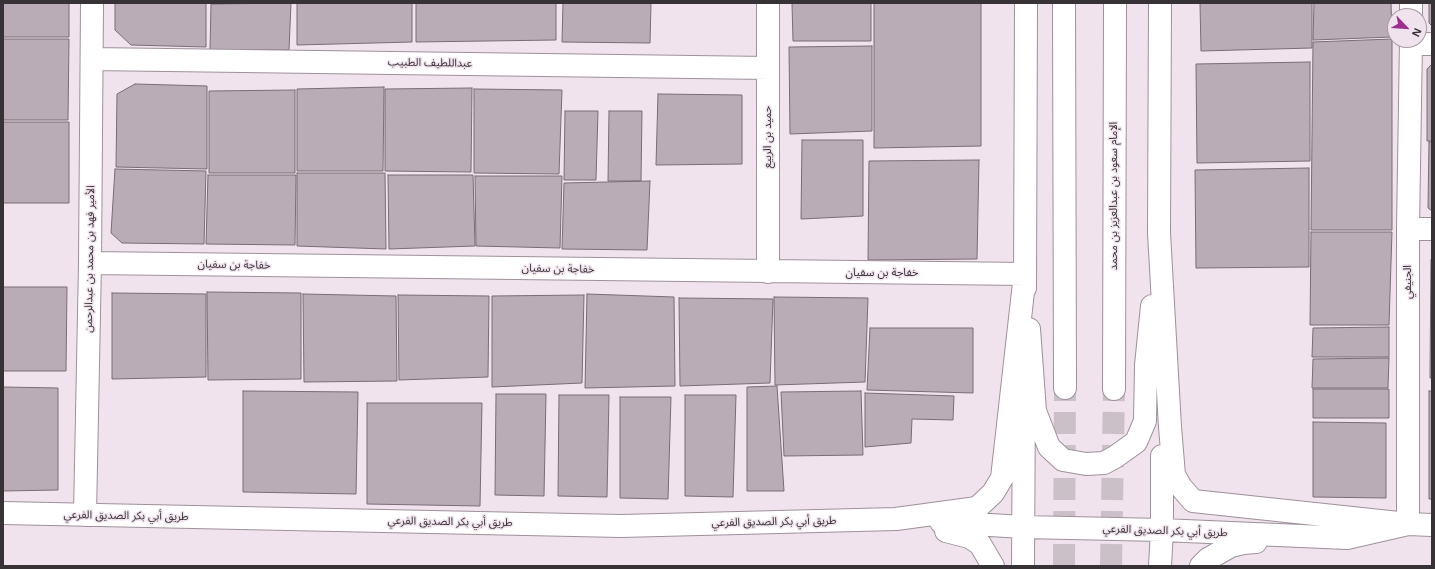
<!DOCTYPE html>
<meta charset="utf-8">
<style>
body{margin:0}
#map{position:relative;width:1435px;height:569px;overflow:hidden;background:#f1e3ed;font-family:Arial,sans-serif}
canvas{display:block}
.frame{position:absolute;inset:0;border:4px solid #373236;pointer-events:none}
.north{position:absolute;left:1387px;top:8px;width:40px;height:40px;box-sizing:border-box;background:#f1e3ed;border:1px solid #a79ca4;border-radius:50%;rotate:115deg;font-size:11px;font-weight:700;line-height:16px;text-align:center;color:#373236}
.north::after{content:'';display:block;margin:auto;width:14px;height:18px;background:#9e2f8d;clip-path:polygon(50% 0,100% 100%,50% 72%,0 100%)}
</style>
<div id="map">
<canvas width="1435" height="569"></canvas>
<div class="frame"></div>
<div class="north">N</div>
</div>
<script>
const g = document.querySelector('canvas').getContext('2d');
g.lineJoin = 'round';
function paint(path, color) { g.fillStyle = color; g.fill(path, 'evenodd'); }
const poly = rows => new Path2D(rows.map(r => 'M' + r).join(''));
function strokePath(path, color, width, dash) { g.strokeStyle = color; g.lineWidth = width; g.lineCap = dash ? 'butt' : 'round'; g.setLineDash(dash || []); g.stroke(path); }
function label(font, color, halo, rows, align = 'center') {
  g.font = font + ' Arial,"Noto Sans Arabic",sans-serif'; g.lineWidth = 3; g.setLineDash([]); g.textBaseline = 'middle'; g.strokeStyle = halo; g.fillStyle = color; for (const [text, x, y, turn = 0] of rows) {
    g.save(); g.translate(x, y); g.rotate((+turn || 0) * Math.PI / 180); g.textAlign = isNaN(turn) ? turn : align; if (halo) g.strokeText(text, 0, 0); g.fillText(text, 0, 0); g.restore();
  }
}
const building = poly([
 [3,3,69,3,69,37,3,37,3,3],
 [115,3,206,3,206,47,131,45,115,30,115,3],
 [291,3,289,50,210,50,211,4,291,3],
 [297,3,412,3,412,42,297,45,297,3],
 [416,3,556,3,556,40,416,42,416,3],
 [563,3,651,3,650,43,562,42,563,3],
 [792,3,871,3,871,41,793,41,792,3],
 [874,3,981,3,981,146,874,148,874,3],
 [1200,3,1312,3,1312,48,1201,51,1200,3],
 [1314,3,1391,3,1392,37,1313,40,1314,3],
 [1429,3,1432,3,1432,26,1429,23,1429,3],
 [3,39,69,39,68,120,3,120,3,39],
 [1392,39,1392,230,1311,230,1313,42,1392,39],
 [872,46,872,131,790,134,789,47,872,46],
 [1310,62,1310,161,1197,163,1196,64,1310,62],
 [1432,64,1432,141,1427,141,1427,69,1432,64],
 [135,84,207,86,207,169,116,167,117,94,135,84],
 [384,87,383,171,297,171,297,89,384,87],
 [472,88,471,172,385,171,385,89,472,88],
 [474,89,562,90,559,174,474,173,474,89],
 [295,90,295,173,209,173,209,91,295,90],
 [658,94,742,95,742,164,656,165,658,94],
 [565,111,598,111,596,180,564,180,565,111],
 [609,111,642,111,641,181,608,181,609,111],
 [3,122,69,122,69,203,3,203,3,122],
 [802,140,863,140,863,216,801,219,802,140],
 [1429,142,1432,142,1432,211,1428,208,1429,142],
 [979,160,977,259,868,260,869,161,979,160],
 [1309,168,1309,267,1196,268,1195,170,1309,168],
 [115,169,206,171,204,244,122,243,111,233,115,169],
 [297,173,385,173,386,249,297,246,297,173],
 [208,175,296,175,295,245,206,244,208,175],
 [388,175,473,175,475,246,389,249,388,175],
 [475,176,562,176,560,248,476,246,475,176],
 [650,181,647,250,562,249,564,183,650,181],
 [1311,232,1392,232,1389,325,1310,325,1311,232],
 [1431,260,1432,260,1432,378,1430,378,1431,260],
 [3,287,67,287,66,371,3,371,3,287],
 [207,292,301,293,301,379,208,380,207,292],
 [112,293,206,294,206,377,112,379,112,293],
 [303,294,396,296,397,381,304,382,303,294],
 [587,294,674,297,675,386,585,388,587,294],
 [398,295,489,296,488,377,399,380,398,295],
 [584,295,582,383,492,387,492,296,584,295],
 [774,297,868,298,865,382,775,385,774,297],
 [679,298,773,299,770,383,680,386,679,298],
 [1389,327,1389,357,1312,357,1313,328,1389,327],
 [870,328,973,328,973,393,867,390,870,328],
 [1389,358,1388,388,1312,388,1313,359,1389,358],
 [777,386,784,491,747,491,747,387,777,386],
 [3,387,58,388,58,490,3,491,3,387],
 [1313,389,1389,389,1389,418,1313,418,1313,389],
 [243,391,358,392,356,494,243,492,243,391],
 [861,391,863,455,784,456,781,392,861,391],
 [1429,391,1432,391,1432,499,1429,499,1429,391],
 [865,393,954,396,953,420,912,419,911,443,865,447,865,393],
 [496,394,546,394,544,496,495,495,496,394],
 [559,395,609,395,607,497,558,496,559,395],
 [685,395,736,395,733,497,685,496,685,395],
 [620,397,671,397,668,499,620,498,620,397],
 [367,403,482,403,480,506,367,504,367,403],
 [1313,422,1386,423,1386,498,1313,497,1313,422]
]);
paint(building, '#baacb6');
strokePath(building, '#796c75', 1);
strokePath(poly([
 [1064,566,1065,388],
 [1111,566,1114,389]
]), '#ccc0c8', 22, [22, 11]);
const minor = poly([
 [1160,3,1159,233,1170,427,1174,475,1181,487,1193,501,1408,524,1408,229,1411,40],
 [1411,3,1411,16],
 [1411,44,1432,44],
 [92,59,768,68],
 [1408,229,1432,229],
 [90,263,1025,274],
 [768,272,768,3],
 [1025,288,1026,3],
 [1029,329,1035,411,1049,447,1063,460,1086,464,1104,463,1115,457,1136,442,1145,421,1146,365,1152,306],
 [3,513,621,526,896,519,977,508,993,493,1002,478,1025,274],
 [85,515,90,263,92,3],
 [941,522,1023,527,1162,530,1347,538,1408,524,1432,525],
 [946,531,969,537,980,544,993,566],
 [1023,566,1024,394],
 [1160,566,1162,530,1162,456],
 [1201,566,1208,559,1231,546,1243,543,1256,542]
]);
const major = poly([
 [1064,3,1065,388],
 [1114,389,1115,3]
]);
strokePath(minor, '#9e919b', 24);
strokePath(major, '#9e919b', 24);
strokePath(minor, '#fff', 22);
strokePath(major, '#fff', 22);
label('11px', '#373236', '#f1e3ed', [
 ["عبداللطيف الطبيب",430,63,1],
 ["حميد بن الربيع",768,137,-90],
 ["الإمام سعود بن عبدالعزيز بن محمد",1114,196,-90],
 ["الأمير فهد بن محمد بن عبدالرحمن",90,259,-89],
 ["خفاجة بن سفيان",234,265,1],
 ["خفاجة بن سفيان",558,269,1],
 ["خفاجة بن سفيان",882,273],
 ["الجنيفي",1408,282,-90],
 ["طريق أبي بكر الصديق الفرعي",126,516,1],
 ["طريق أبي بكر الصديق الفرعي",450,522,1],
 ["طريق أبي بكر الصديق الفرعي",774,522,-1],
 ["طريق أبي بكر الصديق الفرعي",1165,531,2]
]);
</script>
